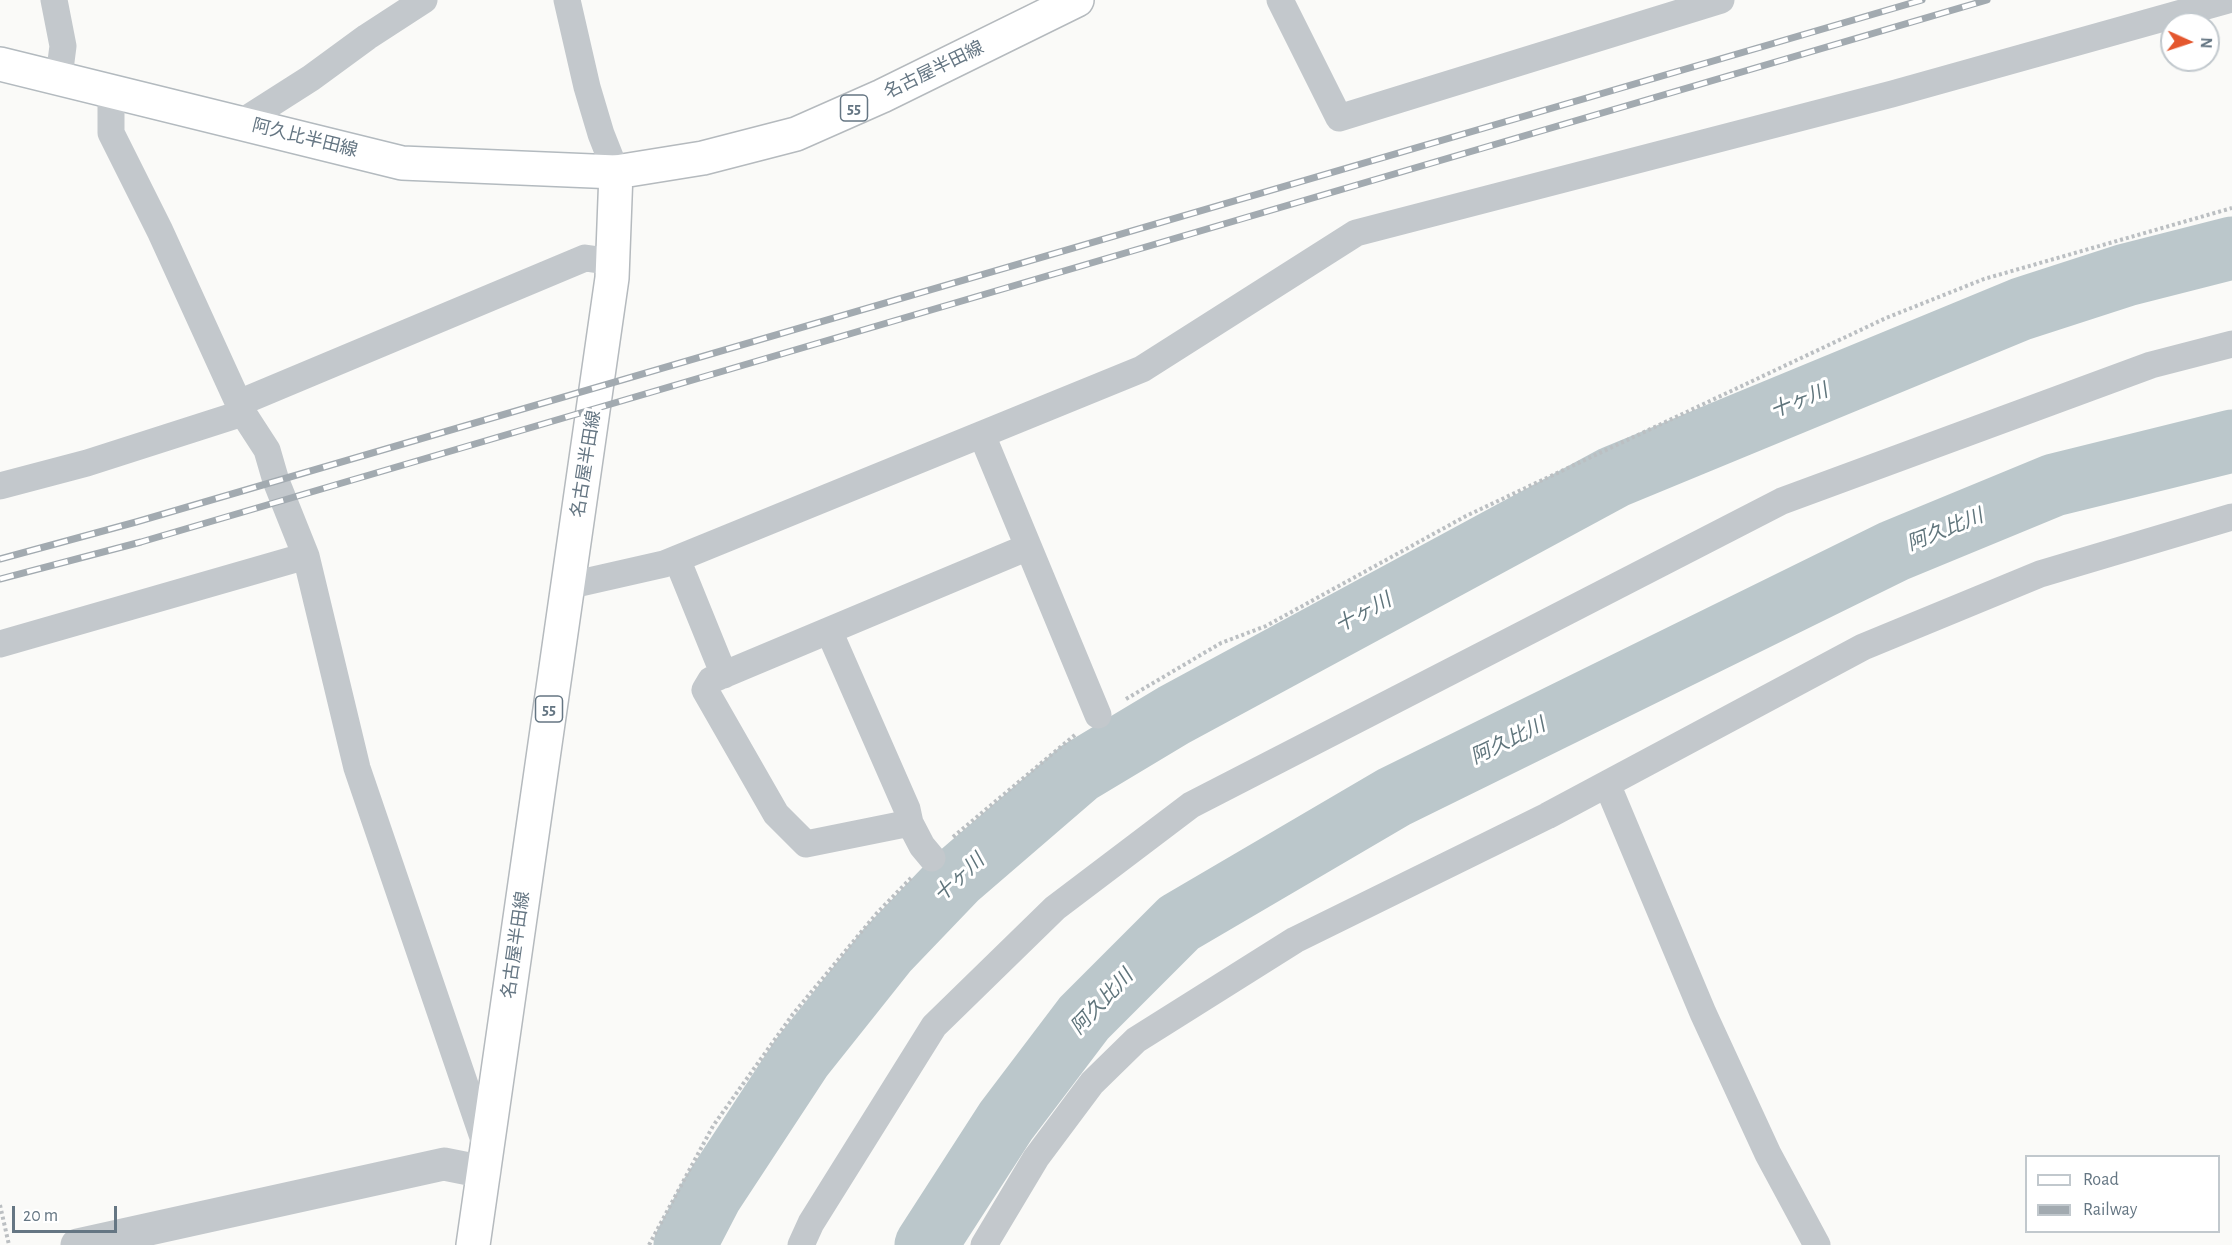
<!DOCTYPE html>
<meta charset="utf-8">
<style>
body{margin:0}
#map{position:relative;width:2232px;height:1245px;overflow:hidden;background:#fafaf8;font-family:"Alegreya Sans",sans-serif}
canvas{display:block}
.legend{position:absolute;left:2025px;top:1155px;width:195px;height:78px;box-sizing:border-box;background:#fff;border:2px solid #c1c8cd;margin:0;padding:8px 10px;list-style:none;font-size:18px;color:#657683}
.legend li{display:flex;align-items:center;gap:12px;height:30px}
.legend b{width:30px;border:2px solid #c1c8cd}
.north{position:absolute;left:2160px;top:12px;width:60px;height:60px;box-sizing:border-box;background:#fff;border:2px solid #c1c8cd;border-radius:50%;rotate:93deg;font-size:16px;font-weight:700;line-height:24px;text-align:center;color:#657683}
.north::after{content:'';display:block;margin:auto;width:21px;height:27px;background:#e4572e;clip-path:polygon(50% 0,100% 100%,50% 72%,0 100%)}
.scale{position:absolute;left:12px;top:1206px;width:105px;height:27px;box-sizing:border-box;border:3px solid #657683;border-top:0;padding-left:8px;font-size:18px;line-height:21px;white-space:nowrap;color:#657683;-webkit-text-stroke:4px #fff;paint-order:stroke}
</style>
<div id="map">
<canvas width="2232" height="1245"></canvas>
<ul class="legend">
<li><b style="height:8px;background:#fff"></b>Road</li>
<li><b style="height:8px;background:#a2aab0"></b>Railway</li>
</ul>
<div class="north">N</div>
<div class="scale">20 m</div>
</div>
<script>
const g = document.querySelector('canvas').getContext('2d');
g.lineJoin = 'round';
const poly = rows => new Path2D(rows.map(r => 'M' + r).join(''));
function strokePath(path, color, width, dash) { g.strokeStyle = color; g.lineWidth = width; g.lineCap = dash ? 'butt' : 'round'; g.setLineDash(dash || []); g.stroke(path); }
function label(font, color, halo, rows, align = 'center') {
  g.font = font + ' "Alegreya Sans","Noto Sans JP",sans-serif'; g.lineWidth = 6; g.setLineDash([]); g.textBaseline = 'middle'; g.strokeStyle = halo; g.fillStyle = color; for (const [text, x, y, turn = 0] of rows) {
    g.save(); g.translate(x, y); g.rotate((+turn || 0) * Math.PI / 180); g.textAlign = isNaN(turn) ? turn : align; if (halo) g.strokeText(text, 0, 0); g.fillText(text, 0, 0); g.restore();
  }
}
strokePath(poly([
 [685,1245,711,1195,801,1058,887,950,956,878,1079,772,1174,715,1614,477,2021,309,2126,275,2232,248],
 [926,1245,1006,1121,1084,1018,1179,923,1394,797,1894,551,2054,485,2232,441]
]), '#bbc7cb', 63);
const secondary = poly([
 [0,64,402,163,616,172]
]);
const primary = poly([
 [473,1245,612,278,616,172,703,158,796,134,882,96,1077,0]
]);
strokePath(secondary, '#b3babf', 36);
strokePath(primary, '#b5babe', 36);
strokePath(poly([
 [1126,699,1221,643,1266,626,1466,516,1886,318,1984,279,2232,208],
 [953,837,1076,734],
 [0,1205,9,1245],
 [649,1245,713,1126,793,1014,877,913,911,878]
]), '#bbbfc2', 4, [3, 3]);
strokePath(poly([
 [54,0,63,46,59,77],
 [567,0,587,87,601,134,616,172],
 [1280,0,1339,118,1721,0],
 [111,91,111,133,160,231,243,413,267,450,276,481,306,556,357,768,487,1149],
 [242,122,311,78,367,37,424,0],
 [239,403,585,258,613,262],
 [982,435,1098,715],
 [0,486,87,463,243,413],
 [677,559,724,675],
 [567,586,664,564,1142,369,1356,233,1892,94,2228,0],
 [829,631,907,809,910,823,922,846,932,858],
 [0,644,306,556],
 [1607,784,1703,1013,1768,1154,1817,1245],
 [910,823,806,844,776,814,705,690,711,680,1028,547],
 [801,1245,811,1223,934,1026,1055,908,1191,805,1782,501,2151,365,2232,344],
 [984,1245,1036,1158,1092,1083,1136,1040,1295,940,1547,816,1863,647,2040,574,2232,517]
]), '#c3c8cc', 27);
strokePath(poly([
 [77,1245,444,1164,484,1172]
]), '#c3c8cc', 33);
strokePath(secondary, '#fff', 33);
strokePath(primary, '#fff', 33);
const rail = poly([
 [0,559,136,522,1922,0],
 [0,579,141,542,1987,0]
]);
strokePath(rail, '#a2aab0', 7);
strokePath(rail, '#fff', 4.5, [14]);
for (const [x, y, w] of [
 [854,108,27],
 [549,709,27]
]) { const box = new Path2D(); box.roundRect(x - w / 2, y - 13, w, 26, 4.5); g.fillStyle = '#fff'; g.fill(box); strokePath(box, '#657683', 1.5); }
label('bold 16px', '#657683', null, [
 ["55",854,108],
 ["55",549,709]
]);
label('18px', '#657683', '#fff', [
 ["名古屋半田線",934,70,-26],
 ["阿久比半田線",305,138,14],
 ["名古屋半田線",586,464,-81],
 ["名古屋半田線",516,945,-82]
]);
label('italic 20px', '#60757c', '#fff', [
 ["十ヶ川",1799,401,-22],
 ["阿久比川",1945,530,-22],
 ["十ヶ川",1363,613,-28],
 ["阿久比川",1508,741,-26],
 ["十ヶ川",959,878,-43],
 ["阿久比川",1102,1002,-47]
]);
</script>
